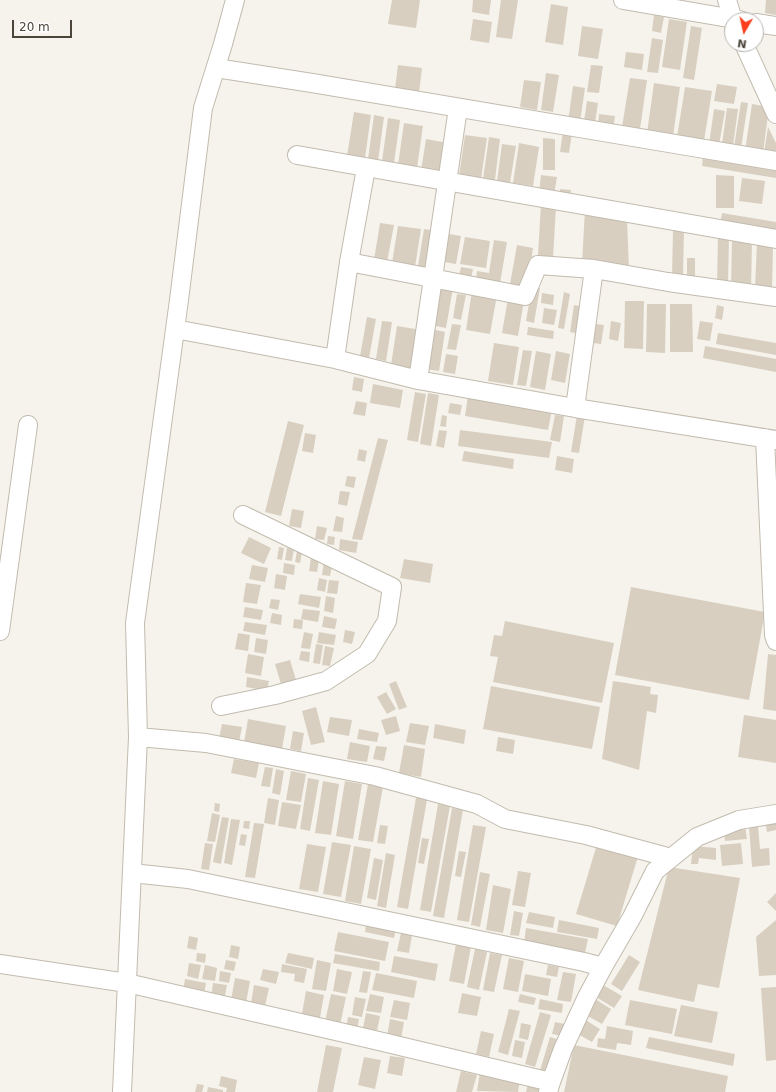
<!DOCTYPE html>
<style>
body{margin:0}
#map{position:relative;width:776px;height:1092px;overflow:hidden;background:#f6f3ec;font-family:"DejaVu Sans",sans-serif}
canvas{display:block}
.north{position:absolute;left:724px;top:12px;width:40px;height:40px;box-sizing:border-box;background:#fff;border:1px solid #b7b4b0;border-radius:50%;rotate:189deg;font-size:11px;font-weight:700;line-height:16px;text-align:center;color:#4b4439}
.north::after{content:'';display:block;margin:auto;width:14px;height:18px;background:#fc3f1d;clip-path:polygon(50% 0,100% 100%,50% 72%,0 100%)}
.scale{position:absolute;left:12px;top:20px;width:60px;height:18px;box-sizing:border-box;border:2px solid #4b4439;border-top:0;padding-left:5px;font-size:12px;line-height:14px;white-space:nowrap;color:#4b4439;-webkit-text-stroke:3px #fff;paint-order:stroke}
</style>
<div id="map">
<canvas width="776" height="1092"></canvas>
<div class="north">N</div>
<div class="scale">20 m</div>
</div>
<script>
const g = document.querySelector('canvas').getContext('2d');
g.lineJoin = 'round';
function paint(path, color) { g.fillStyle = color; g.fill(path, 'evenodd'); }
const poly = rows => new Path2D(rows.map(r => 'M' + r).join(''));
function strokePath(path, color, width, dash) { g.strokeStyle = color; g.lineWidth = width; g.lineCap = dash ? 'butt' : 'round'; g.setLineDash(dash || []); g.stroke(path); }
paint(poly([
 [392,0,420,0,416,28,388,24],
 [473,0,491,0,489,15,472,12],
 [501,0,518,0,512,39,496,37],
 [766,0,776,0,776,15,765,13],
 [551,4,568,7,563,45,545,42],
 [654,15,664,17,661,33,652,31],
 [473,19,492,22,489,43,470,40],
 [669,19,687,22,680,70,662,67],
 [582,26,603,29,598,59,578,56],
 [691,26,702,28,694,80,683,78],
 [652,38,663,40,658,73,647,72],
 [626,52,644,54,642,70,624,67],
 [398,65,422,68,419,93,395,89],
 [591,65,603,66,599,93,587,92],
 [546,73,559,75,553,112,541,110],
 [630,78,647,80,640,129,622,127],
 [524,80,541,82,537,110,520,107],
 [654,83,680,87,673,136,647,133],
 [717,84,737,87,734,104,714,101],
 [573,86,585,88,580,122,568,121],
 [685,87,712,91,704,141,677,137],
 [587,101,598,103,595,123,584,121],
 [741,102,748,103,741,148,734,147],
 [752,104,769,107,763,153,745,151],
 [727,108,738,109,733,146,722,144],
 [714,109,725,111,719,145,709,144],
 [354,112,371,115,365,158,347,156],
 [599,114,615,116,613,129,598,127],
 [374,115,384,117,378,161,368,159],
 [388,118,400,120,394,163,382,161],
 [404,123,423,126,417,168,398,165],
 [768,127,776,143,776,155,764,153],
 [563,131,572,133,569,153,560,152],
 [465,135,487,138,481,179,459,176],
 [489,137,500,139,495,180,483,179],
 [543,138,555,139,555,170,543,170],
 [426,139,448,143,443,174,421,171],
 [519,143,539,147,533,186,513,183],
 [502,144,516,146,510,183,497,181],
 [703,156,776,168,776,178,702,166],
 [541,175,557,177,554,195,539,193],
 [716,175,734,176,734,208,716,208],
 [742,178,765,181,762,204,739,201],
 [560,189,571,190,570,199,559,198],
 [541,203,556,207,553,258,538,255],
 [585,210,627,218,629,271,582,263],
 [722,213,776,222,776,235,720,226],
 [380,223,394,225,387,262,374,260],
 [398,226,421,229,415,267,392,263],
 [424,229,437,231,431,268,418,266],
 [673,229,684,229,683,278,672,277],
 [449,234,461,236,456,264,444,262],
 [718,236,729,239,728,285,717,283],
 [465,237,490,241,486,268,460,264],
 [732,238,752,241,751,290,731,287],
 [494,240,507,242,500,283,476,279,477,271,489,273],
 [757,242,773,244,772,291,755,288],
 [517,245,533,248,527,287,510,284],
 [687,258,695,258,695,280,687,280],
 [461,267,473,269,471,278,459,276],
 [437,285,453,288,446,328,430,325],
 [532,286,540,288,534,323,526,321],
 [472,291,497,295,490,334,466,330],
 [564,292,570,294,564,329,558,328],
 [542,293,554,295,553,305,541,303],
 [457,294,466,295,461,320,453,318],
 [508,298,524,301,518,336,502,333],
 [625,301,644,301,643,349,624,348],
 [647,304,666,304,665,353,646,352],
 [670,304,692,304,693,352,670,352],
 [574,305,584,307,580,334,570,332],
 [717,305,724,307,722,320,715,318],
 [544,308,557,310,554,325,542,323],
 [367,317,376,319,369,358,360,356],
 [382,321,392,322,386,361,376,359],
 [611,321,621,323,618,341,609,339],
 [700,321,713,323,710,341,697,339],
 [452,324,461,325,456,350,447,349],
 [596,324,604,325,601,344,593,343],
 [397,326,421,330,414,369,391,365],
 [528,327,554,331,553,339,527,335],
 [432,329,445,332,439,371,425,369],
 [718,333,776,343,776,355,716,344],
 [494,343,519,347,513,385,488,381],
 [705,346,776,359,776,372,703,358],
 [523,350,532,351,526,386,517,385],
 [536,351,551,354,545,390,530,387],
 [556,351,570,354,565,383,551,380],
 [446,354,458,356,455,374,443,372],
 [354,377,364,379,362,392,352,390],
 [373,384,403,390,400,408,370,403],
 [415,392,426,394,418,442,407,440],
 [428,393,439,395,431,446,420,444],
 [468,396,552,410,548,430,465,416],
 [356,401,367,403,365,416,353,414],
 [450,403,462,405,460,415,448,413],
 [442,415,447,416,446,427,440,426],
 [555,415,564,416,560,442,550,440],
 [577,415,585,416,579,453,571,452],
 [288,421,304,425,281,516,265,512],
 [439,430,447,431,444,448,436,446],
 [460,430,552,442,549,458,458,446],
 [305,433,316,435,313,453,302,451],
 [378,438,388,440,362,540,352,539],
 [359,449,367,451,365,462,357,460],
 [464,451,514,459,513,469,462,461],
 [557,456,574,459,572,473,555,470],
 [347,476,356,477,354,488,345,486],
 [340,491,350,492,347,506,338,504],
 [292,509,304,511,301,528,289,526],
 [336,516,344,518,342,532,333,531],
 [317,526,327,528,324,540,315,539],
 [328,536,335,537,334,545,327,544],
 [249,537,271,548,264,564,241,553],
 [340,539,358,542,356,553,339,550],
 [279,547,284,548,282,560,277,559],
 [287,548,294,549,292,561,285,560],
 [297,551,302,552,300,563,295,562],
 [311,558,319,560,317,572,309,571],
 [404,559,433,564,430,583,400,578],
 [324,561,333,562,330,576,322,575],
 [284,563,295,565,294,575,283,573],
 [252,565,268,568,265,582,249,579],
 [276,574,287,576,285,590,274,588],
 [319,578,327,580,325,592,317,590],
 [329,580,339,581,337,594,327,593],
 [246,583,261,585,257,604,243,602],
 [631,587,765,612,749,700,615,675],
 [300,594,321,597,319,608,298,604],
 [326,596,335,598,333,613,324,611],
 [271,599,280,600,278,610,269,608],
 [245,607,263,610,261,620,243,617],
 [303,609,320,611,318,622,301,619],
 [272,613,282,615,281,625,270,623],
 [324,616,337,619,335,629,322,627],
 [294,619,303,620,302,629,293,628],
 [505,621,614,643,602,703,493,682,498,657,490,656,494,635,502,636],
 [245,622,267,625,265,635,243,631],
 [345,630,355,632,352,644,343,642],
 [304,632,313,634,310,649,301,648],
 [319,632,336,635,334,645,317,643],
 [238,633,250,635,248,651,235,649],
 [256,638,268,640,266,654,254,652],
 [316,644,323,645,320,664,313,663],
 [325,646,334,648,330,666,322,665],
 [301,651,310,652,309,662,299,660],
 [248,654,264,657,261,676,245,673],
 [768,654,776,655,776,711,763,709],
 [290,660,296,680,281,684,275,664],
 [247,677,269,681,267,691,246,687],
 [396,681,407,707,399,710,389,684],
 [613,681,651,687,650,694,658,695,656,713,647,711,639,770,602,759],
 [491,686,600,707,592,749,483,729],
 [386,692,396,709,387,714,377,697],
 [316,707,325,742,311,745,302,711],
 [744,715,776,720,776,763,738,757],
 [396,716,400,731,386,735,381,720],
 [330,717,352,720,349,736,327,732],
 [248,719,286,726,282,749,244,743],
 [410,723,429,726,425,745,406,742],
 [222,724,242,727,239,742,219,738],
 [435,724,466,730,464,744,433,738],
 [359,729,379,733,377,742,357,739],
 [293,731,304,733,301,751,290,749],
 [498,737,515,740,513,754,496,751],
 [350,742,370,746,367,762,347,759],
 [404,745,425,749,421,777,399,773],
 [376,746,387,747,384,761,373,759],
 [234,759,259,763,256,778,231,773],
 [265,767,273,768,270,787,261,786],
 [276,769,284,771,280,795,272,793],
 [291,771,306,774,301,802,286,800],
 [308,778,319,780,310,831,300,829],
 [323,781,339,784,331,835,315,833],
 [345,781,362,784,353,839,336,836],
 [368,784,383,787,373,842,358,840],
 [417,792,428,794,408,909,397,907],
 [268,798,279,800,275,825,264,823],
 [282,802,301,805,296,829,278,826],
 [215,803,220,804,219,812,214,811],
 [438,804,450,806,431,912,420,910],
 [452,808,463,810,444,918,433,916],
 [212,813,220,815,215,842,207,841],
 [222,817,229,818,221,864,213,862],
 [776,818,776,830,767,832,765,820],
 [231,819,240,820,232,865,224,863],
 [244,821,250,821,249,829,243,828],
 [254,823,264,824,255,878,245,877],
 [380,825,388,826,385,844,377,843],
 [473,825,486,827,469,922,457,920],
 [745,826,747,839,725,841,724,831],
 [749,826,758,826,760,849,769,848,770,865,752,867],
 [241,834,247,835,245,846,239,845],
 [422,838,429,839,424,864,418,863],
 [598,841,639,853,617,926,576,914],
 [332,842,351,845,341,897,323,894],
 [205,843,213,844,209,870,201,869],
 [741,843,743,864,722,866,720,845],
 [307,844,326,847,318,892,299,889],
 [354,846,371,849,361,904,345,901],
 [693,846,716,848,716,860,699,858,698,864,691,864],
 [459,851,466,852,461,877,455,876],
 [386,853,395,855,386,908,377,906],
 [374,858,383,860,376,900,367,898],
 [669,867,740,878,719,988,698,984,694,1002,638,990],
 [518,871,531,873,525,907,512,905],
 [480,872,490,874,480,927,471,925],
 [493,885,511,889,503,933,486,930],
 [776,893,776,911,767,902],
 [514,911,523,913,519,936,510,935],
 [529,912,555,917,553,928,526,923],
 [559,920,599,928,597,939,557,932],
 [776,920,776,975,759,976,756,937],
 [366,923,396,929,394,938,365,932],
 [526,928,588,939,585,953,524,943],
 [338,932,389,942,385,961,334,951],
 [401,933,412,935,409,953,397,951],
 [189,936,198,938,196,950,187,948],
 [456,944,471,947,464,984,449,981],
 [231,945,240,947,238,959,229,957],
 [475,949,487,952,479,990,467,987],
 [197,953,206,954,205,963,196,961],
 [288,953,314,958,312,969,285,963],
 [490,953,502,955,494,992,483,990],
 [335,954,380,962,379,971,333,963],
 [629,955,640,962,622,991,611,984],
 [394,956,438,964,435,981,391,972],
 [509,958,524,961,518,992,503,989],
 [226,960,236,962,234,971,224,969],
 [317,960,331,963,326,991,312,989],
 [189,963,201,965,198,979,187,976],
 [282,964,307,969,304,983,294,981,295,974,281,972],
 [205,965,217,968,215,981,202,979],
 [548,965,559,967,557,977,546,975],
 [263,969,279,972,276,984,260,980],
 [337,969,352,972,347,994,333,991],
 [220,971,231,973,229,983,219,981],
 [363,971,371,972,367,993,359,992],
 [563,972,576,974,571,1002,557,1000],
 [376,973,417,981,414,998,372,990],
 [525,974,551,979,548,996,522,991],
 [235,978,250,981,246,1003,231,1000],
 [185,979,206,983,204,995,183,991],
 [213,983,227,985,224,1000,211,997],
 [254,985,269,988,265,1006,251,1003],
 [603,985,622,996,614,1008,596,997],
 [776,987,776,1060,766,1061,761,988],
 [306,991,324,995,319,1023,301,1019],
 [462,993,481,997,477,1016,458,1013],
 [331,994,346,997,340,1025,325,1022],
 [370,994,384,997,381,1013,366,1011],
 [520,994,536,998,534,1005,518,1002],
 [355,997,366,999,362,1017,352,1015],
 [540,999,563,1004,562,1013,538,1009],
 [595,999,611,1009,602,1024,586,1015],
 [394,1000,410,1003,407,1020,390,1017],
 [630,1000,677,1009,672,1034,625,1025],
 [681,1005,718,1012,712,1043,674,1036],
 [509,1009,520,1011,508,1055,498,1052],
 [540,1012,551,1015,535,1067,525,1064],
 [366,1013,380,1016,377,1031,363,1028],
 [348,1017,359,1019,357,1031,346,1029],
 [390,1019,404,1022,401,1039,387,1036],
 [584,1019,600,1029,592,1042,576,1033],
 [555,1022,565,1024,563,1036,552,1034],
 [521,1023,531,1025,528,1040,519,1038],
 [607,1026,633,1031,631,1045,617,1043,616,1050,597,1047,598,1038,605,1039],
 [481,1031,494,1034,489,1057,476,1054],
 [550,1037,560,1040,548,1076,539,1074],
 [649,1037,735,1054,733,1066,646,1048],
 [515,1040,525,1042,522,1058,512,1056],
 [326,1045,342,1048,333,1092,317,1092],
 [574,1045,728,1076,725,1092,564,1092],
 [390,1056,405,1058,402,1076,387,1073],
 [364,1057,381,1060,375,1089,358,1085],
 [461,1071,477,1075,472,1092,456,1092],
 [480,1072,520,1080,518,1092,477,1091],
 [221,1076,237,1080,235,1092,226,1092,227,1088,219,1086],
 [528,1083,540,1086,539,1092,526,1092],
 [197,1084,204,1085,202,1092,195,1092],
 [208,1087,223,1090,223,1092,207,1092]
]), '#d8cfc1');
const street = poly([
 [623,0,740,20],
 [727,0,733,20],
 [756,23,776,26],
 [744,44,776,114],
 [216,68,312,83,776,161],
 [297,155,776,239],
 [349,262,525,296,538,265,594,269],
 [175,329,335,359,418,380,575,408,594,269,668,282,776,297],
 [335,359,349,262,366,168],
 [418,380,458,108],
 [575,408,776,440],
 [765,438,774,635,776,641],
 [0,631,28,425],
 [221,706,275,695,326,681,367,654,387,621,392,587,243,515],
 [138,737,206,743,375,776,477,804,505,819,586,835,671,858],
 [132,873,188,879,584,962,603,967,632,917,655,871,697,837,739,820,776,814],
 [0,964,127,983,366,1038,551,1082],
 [122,1092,138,737,135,623,179,300,203,108,223,44,235,0],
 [548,1092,551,1082,563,1049,586,999,603,967]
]);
strokePath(street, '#c2bbae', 20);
strokePath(street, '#fff', 18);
</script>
